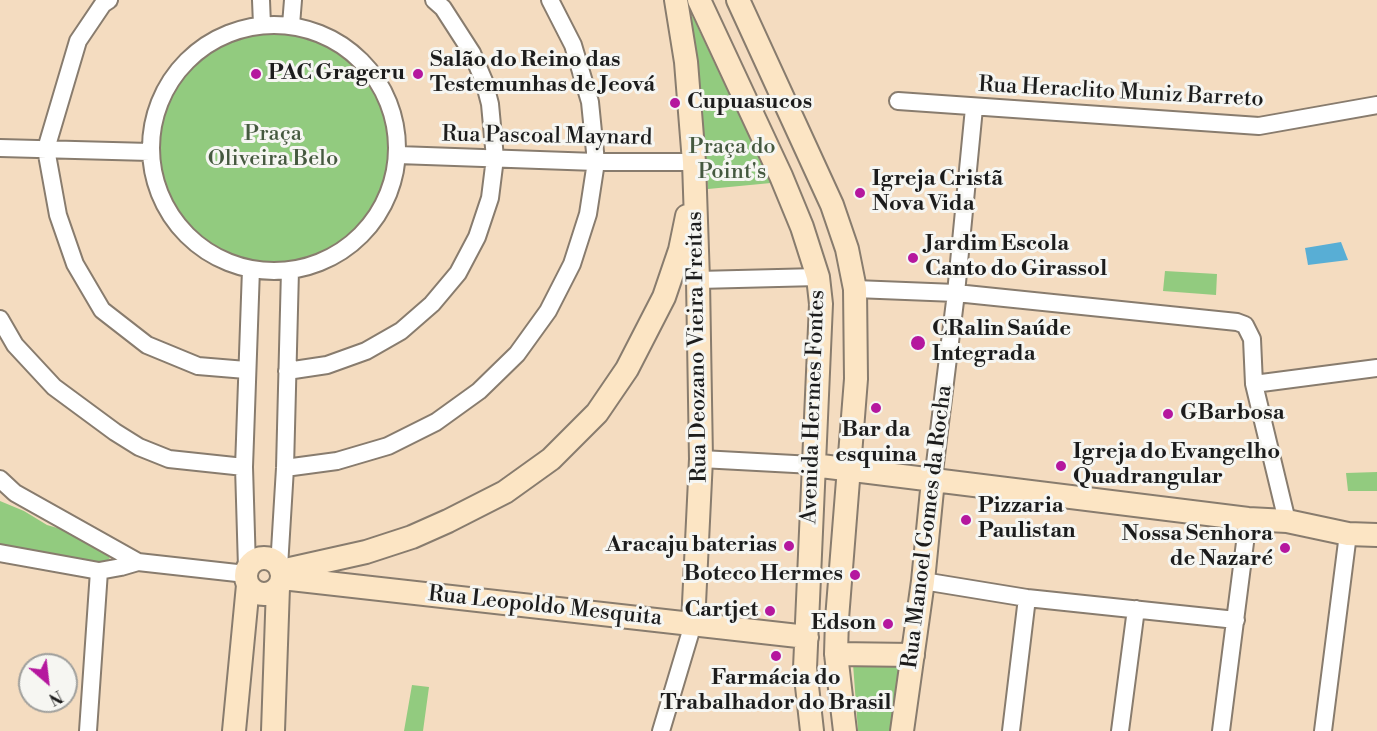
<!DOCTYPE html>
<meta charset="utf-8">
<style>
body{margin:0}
#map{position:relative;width:1377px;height:731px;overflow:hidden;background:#f4dcc0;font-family:"Libre Bodoni",serif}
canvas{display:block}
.north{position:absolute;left:18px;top:653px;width:60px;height:60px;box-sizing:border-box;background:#f6f6f2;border:2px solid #9f9f9c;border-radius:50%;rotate:152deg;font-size:16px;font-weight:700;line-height:24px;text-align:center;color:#1c1c1c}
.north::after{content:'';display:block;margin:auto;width:21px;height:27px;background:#b5179e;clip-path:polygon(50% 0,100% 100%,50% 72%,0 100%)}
</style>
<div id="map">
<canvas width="1377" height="731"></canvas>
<div class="north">N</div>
</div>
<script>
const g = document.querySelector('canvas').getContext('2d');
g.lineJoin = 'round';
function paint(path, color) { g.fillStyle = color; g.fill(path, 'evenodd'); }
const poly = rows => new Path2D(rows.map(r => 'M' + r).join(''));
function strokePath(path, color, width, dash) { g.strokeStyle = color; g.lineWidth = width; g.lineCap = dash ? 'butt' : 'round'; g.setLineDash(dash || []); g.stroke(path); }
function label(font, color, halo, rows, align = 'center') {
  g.font = font + ' "Libre Bodoni",serif'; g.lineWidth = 6; g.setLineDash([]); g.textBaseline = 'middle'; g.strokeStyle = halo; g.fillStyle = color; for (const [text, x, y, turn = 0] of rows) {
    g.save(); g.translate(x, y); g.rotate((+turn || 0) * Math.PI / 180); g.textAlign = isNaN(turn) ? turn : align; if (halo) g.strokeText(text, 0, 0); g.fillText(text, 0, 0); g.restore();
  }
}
paint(poly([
 [691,13,771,183,708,189],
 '154 147a119 119 0 1 1 238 0a119 119 0 1 1-238 0Z',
 [1165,271,1217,274,1216,295,1163,291],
 [1377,472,1377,491,1348,491,1346,473],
 [0,501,24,511,47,525,96,539,110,558,105,563,97,564,0,545],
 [853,664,899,667,890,731,858,731],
 [412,685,429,687,423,731,404,731]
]), '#92cb7f');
paint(poly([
 [1341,242,1348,260,1308,265,1305,248]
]), '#58aed5');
const street = poly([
 [109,0,103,4,78,41,46,149,58,215,75,264,102,310,147,345,198,366,246,370],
 [261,0,262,25],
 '151 148a123 123 0 1 1 246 0a123 123 0 1 1-246 0Z',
 [291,25,293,0],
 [898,101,1259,126,1377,105],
 [0,148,150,152],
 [398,155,596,162,694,162],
 [698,280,818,277],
 [855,289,956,293,1237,322,1245,325,1252,339,1254,384,1287,521],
 [0,319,15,345,54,387,115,432,139,447,169,459,244,467],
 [287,371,327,365,366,351,401,331,432,304,458,273,477,237,490,198,495,158,490,104,484,81,472,53,443,8,434,0],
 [1254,384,1377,368],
 [701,459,813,465],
 [285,468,337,461,388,446,436,422,479,391,517,354,548,311,572,264,588,214,596,162,590,102,573,45,550,0],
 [0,479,15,493,138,562],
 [933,480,956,293,974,108],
 [0,553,99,571,121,567,138,562,246,574],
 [279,567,285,468,290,270],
 [247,568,244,467,251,269],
 [923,581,1027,598,1236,620],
 [88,731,99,571],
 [661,731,693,624],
 [1011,731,1027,598],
 [1120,731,1136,609],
 [1221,731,1248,519],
 [1323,731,1348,534]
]);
const secondary = poly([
 [676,0,686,62,694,162,698,280,701,459,693,624],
 [699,0,781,176,802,227,818,277,821,304,805,668,812,731],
 [738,0,832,205,847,249,855,289,856,379,837,619,836,654,845,731],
 [813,465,1248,519,1287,521,1348,534,1377,535],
 '246 576a18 18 0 1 1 36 0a18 18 0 1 1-36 0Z',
 [281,571,366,552,412,537,448,521,505,492,551,459,597,413,627,369,664,297,680,250,687,216],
 [282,578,807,637],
 [836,654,913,655],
 [234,731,248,585],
 [273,731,278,587],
 [902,731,923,581,933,480]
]);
strokePath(street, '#887c6e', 20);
strokePath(secondary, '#887c6e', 26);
strokePath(street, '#fff', 16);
strokePath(secondary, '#fce5c4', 22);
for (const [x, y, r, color] of [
 [256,74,6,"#b5179e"],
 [418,74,6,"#b5179e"],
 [675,103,6,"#b5179e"],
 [860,193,6,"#b5179e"],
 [913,258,6,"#b5179e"],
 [918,343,8,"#b5179e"],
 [876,408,6,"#b5179e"],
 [1168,414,6,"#b5179e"],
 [1061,466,6,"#b5179e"],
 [966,520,6,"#b5179e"],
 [789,546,6,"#b5179e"],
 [1285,548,6,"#b5179e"],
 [855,575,6,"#b5179e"],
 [770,611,6,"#b5179e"],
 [888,624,6,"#b5179e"],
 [776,656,6,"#b5179e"]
]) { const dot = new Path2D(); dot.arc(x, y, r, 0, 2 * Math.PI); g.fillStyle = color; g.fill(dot); strokePath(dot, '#f6f6f2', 2); }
label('bold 22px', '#1c1c1c', '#f6f6f2', [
 ["Salão do Reino das",430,61],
 ["Testemunhas de Jeová",430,86],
 ["PAC Grageru",268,74],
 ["Cupuasucos",687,103],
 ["Igreja Cristã",872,180],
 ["Nova Vida",872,205],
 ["Jardim Escola",925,245],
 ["Canto do Girassol",925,270],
 ["CRalin Saúde",932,330],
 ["Integrada",932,355],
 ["GBarbosa",1180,414],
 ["Bar da",876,431,"center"],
 ["esquina",876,456,"center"],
 ["Igreja do Evangelho",1073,453],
 ["Quadrangular",1073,478],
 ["Pizzaria",978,507],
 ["Paulistan",978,532],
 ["Nossa Senhora",1273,535,"right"],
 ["de Nazaré",1273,560,"right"],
 ["Aracaju baterias",777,546,"right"],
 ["Boteco Hermes",843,575,"right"],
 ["Cartjet",758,611,"right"],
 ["Edson",876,624,"right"],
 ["Farmácia do",776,679,"center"],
 ["Trabalhador do Brasil",776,704,"center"]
], 'left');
label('22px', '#1c1c1c', '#f6f6f2', [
 ["Rua Heraclito Muniz Barreto",1121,93,3],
 ["Rua Pascoal Maynard",547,137,1],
 ["Rua Deozano Vieira Freitas",698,347,-91],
 ["Avenida Hermes Fontes",814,407,-88],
 ["Rua Manoel Gomes da Rocha",928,527,-83],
 ["Rua Leopoldo Mesquita",545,607,6]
]);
label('22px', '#45593f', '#f6f6f2', [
 ["Praça",273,135],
 ["Oliveira Belo",273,160],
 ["Praça do",732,148],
 ["Point's",732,173]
]);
</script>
